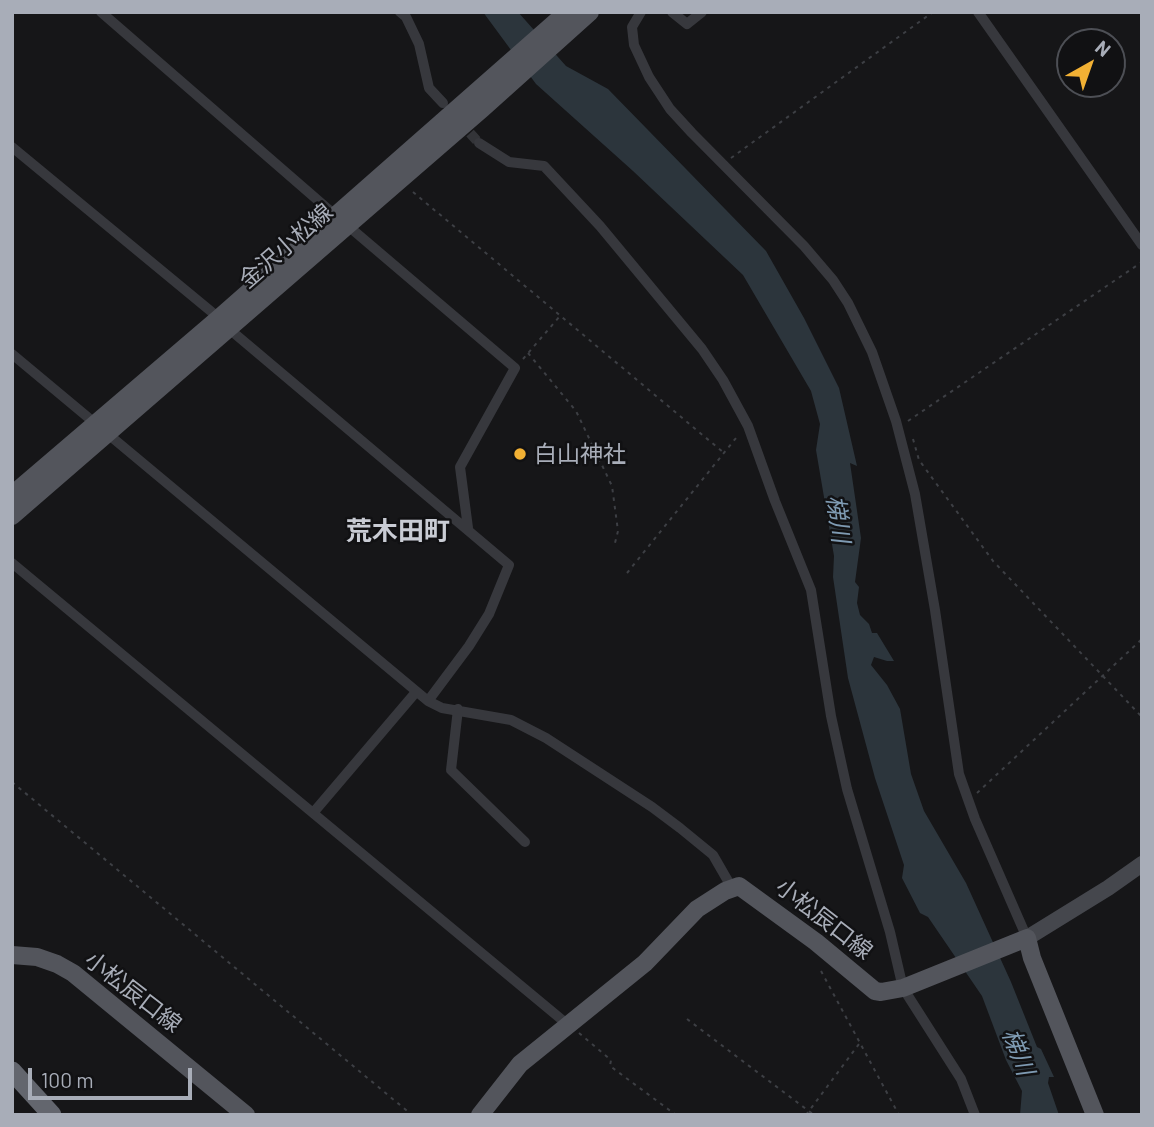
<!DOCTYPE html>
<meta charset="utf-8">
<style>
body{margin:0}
#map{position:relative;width:1154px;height:1127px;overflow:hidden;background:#161618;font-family:Barlow,sans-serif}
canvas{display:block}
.frame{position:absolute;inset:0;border:14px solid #a8adb8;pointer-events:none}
.north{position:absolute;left:1056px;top:28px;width:70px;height:70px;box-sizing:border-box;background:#111113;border:2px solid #4d4f55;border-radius:50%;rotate:40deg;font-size:19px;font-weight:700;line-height:28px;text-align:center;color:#a8adb8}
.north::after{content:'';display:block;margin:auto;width:24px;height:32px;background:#f2b134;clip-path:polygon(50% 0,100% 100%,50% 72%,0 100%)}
.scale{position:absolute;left:28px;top:1068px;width:164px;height:32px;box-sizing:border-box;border:4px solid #a8adb8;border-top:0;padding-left:9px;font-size:21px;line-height:24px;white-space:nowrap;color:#a8adb8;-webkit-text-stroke:5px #111113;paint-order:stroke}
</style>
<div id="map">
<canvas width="1154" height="1127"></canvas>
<div class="frame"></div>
<div class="north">N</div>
<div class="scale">100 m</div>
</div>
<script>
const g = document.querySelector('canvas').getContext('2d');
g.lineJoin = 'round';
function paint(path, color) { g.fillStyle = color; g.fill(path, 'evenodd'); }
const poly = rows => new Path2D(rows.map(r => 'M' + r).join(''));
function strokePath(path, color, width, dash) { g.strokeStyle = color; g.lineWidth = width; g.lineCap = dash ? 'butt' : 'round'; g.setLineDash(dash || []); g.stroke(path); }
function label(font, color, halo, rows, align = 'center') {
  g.font = font + ' Barlow,"Noto Sans JP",sans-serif'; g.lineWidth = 5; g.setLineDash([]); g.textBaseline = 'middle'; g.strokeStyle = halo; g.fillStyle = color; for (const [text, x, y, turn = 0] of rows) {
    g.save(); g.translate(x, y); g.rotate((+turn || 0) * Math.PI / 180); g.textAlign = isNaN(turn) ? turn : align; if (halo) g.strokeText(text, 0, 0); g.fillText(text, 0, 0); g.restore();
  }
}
paint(poly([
 [483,12,518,12,566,66,608,89,766,251,804,318,839,388,857,466,850,463,861,538,855,582,859,587,857,603,860,615,869,624,872,633,877,633,894,661,887,661,874,657,871,665,887,685,900,709,911,774,924,811,966,883,1011,982,1037,1047,1041,1049,1054,1077,1049,1077,1048,1083,1059,1115,1020,1115,1022,1091,1006,1060,982,996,928,917,920,913,902,878,904,865,875,778,848,678,833,577,834,556,816,450,820,424,811,391,743,275,633,171,536,84]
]), '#2c353c');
strokePath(poly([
 [460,122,479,143]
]), '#333438', 10, [10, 5]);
strokePath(poly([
 [731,158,933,12],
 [413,192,724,453],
 [528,353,576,411,612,486,618,531,615,543],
 [523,359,560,316],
 [908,421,1142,262],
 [913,439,919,460,993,561,1142,717],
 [627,573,736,438],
 [12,782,412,1115],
 [977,793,1142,639],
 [821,971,899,1115],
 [687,1019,814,1115],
 [579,1033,611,1060,610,1066,676,1115],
 [806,1115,859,1044]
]), '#3d3f44', 2, [3.5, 5]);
strokePath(poly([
 [101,12,336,216],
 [400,12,406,17,419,44,429,88,443,103],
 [641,12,632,27,634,45,649,77,670,109,692,133,804,246,833,280,848,303,872,352,896,421,915,494,935,610,959,774,975,819,1027,938],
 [672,12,687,24,702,12],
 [978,12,1142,245],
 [479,143,509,162,544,166,600,226,702,349,723,380,748,426,775,501,811,590,831,716,847,789,890,932,903,988,961,1079,975,1115],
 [12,147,219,318],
 [347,225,515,368,460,467,468,528],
 [228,328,509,565,489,614,469,646,428,701],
 [12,354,428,701,442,708,511,720,546,738,652,807,680,828,713,855,732,888],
 [12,563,567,1024],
 [458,709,451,770,525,842],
 [313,813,416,692]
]), '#37383d', 10);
strokePath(poly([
 [1027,938,1108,888,1142,864]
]), '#45474d', 16);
strokePath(poly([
 [12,495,219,318,567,12],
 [12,516,482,109,590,12],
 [12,955,37,957,57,964,73,973,246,1115],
 [480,1115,520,1064,645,963,697,909,725,891,739,886,816,942,875,991,881,992,903,988,1027,938,1032,958,1095,1115]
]), '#53555c', 18);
strokePath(poly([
 [12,1071,52,1115]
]), '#63666e', 19);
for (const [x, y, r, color] of [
 [520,454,7,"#f2b134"]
]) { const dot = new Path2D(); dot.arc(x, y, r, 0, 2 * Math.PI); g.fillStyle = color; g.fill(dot); strokePath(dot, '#111113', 2.5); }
label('23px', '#a8adb8', '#111113', [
 ["金沢小松線",286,246,-41],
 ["小松辰口線",824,919,38],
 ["小松辰口線",133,992,38]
]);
label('23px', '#a8adb8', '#111113', [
 ["白山神社",534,454]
], 'left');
label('italic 24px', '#7f9bb3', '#111113', [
 ["梯川",838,519,82],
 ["梯川",1018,1052,69]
]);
label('bold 26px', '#c9ccd4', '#111113', [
 ["荒木田町",398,531]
]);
</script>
